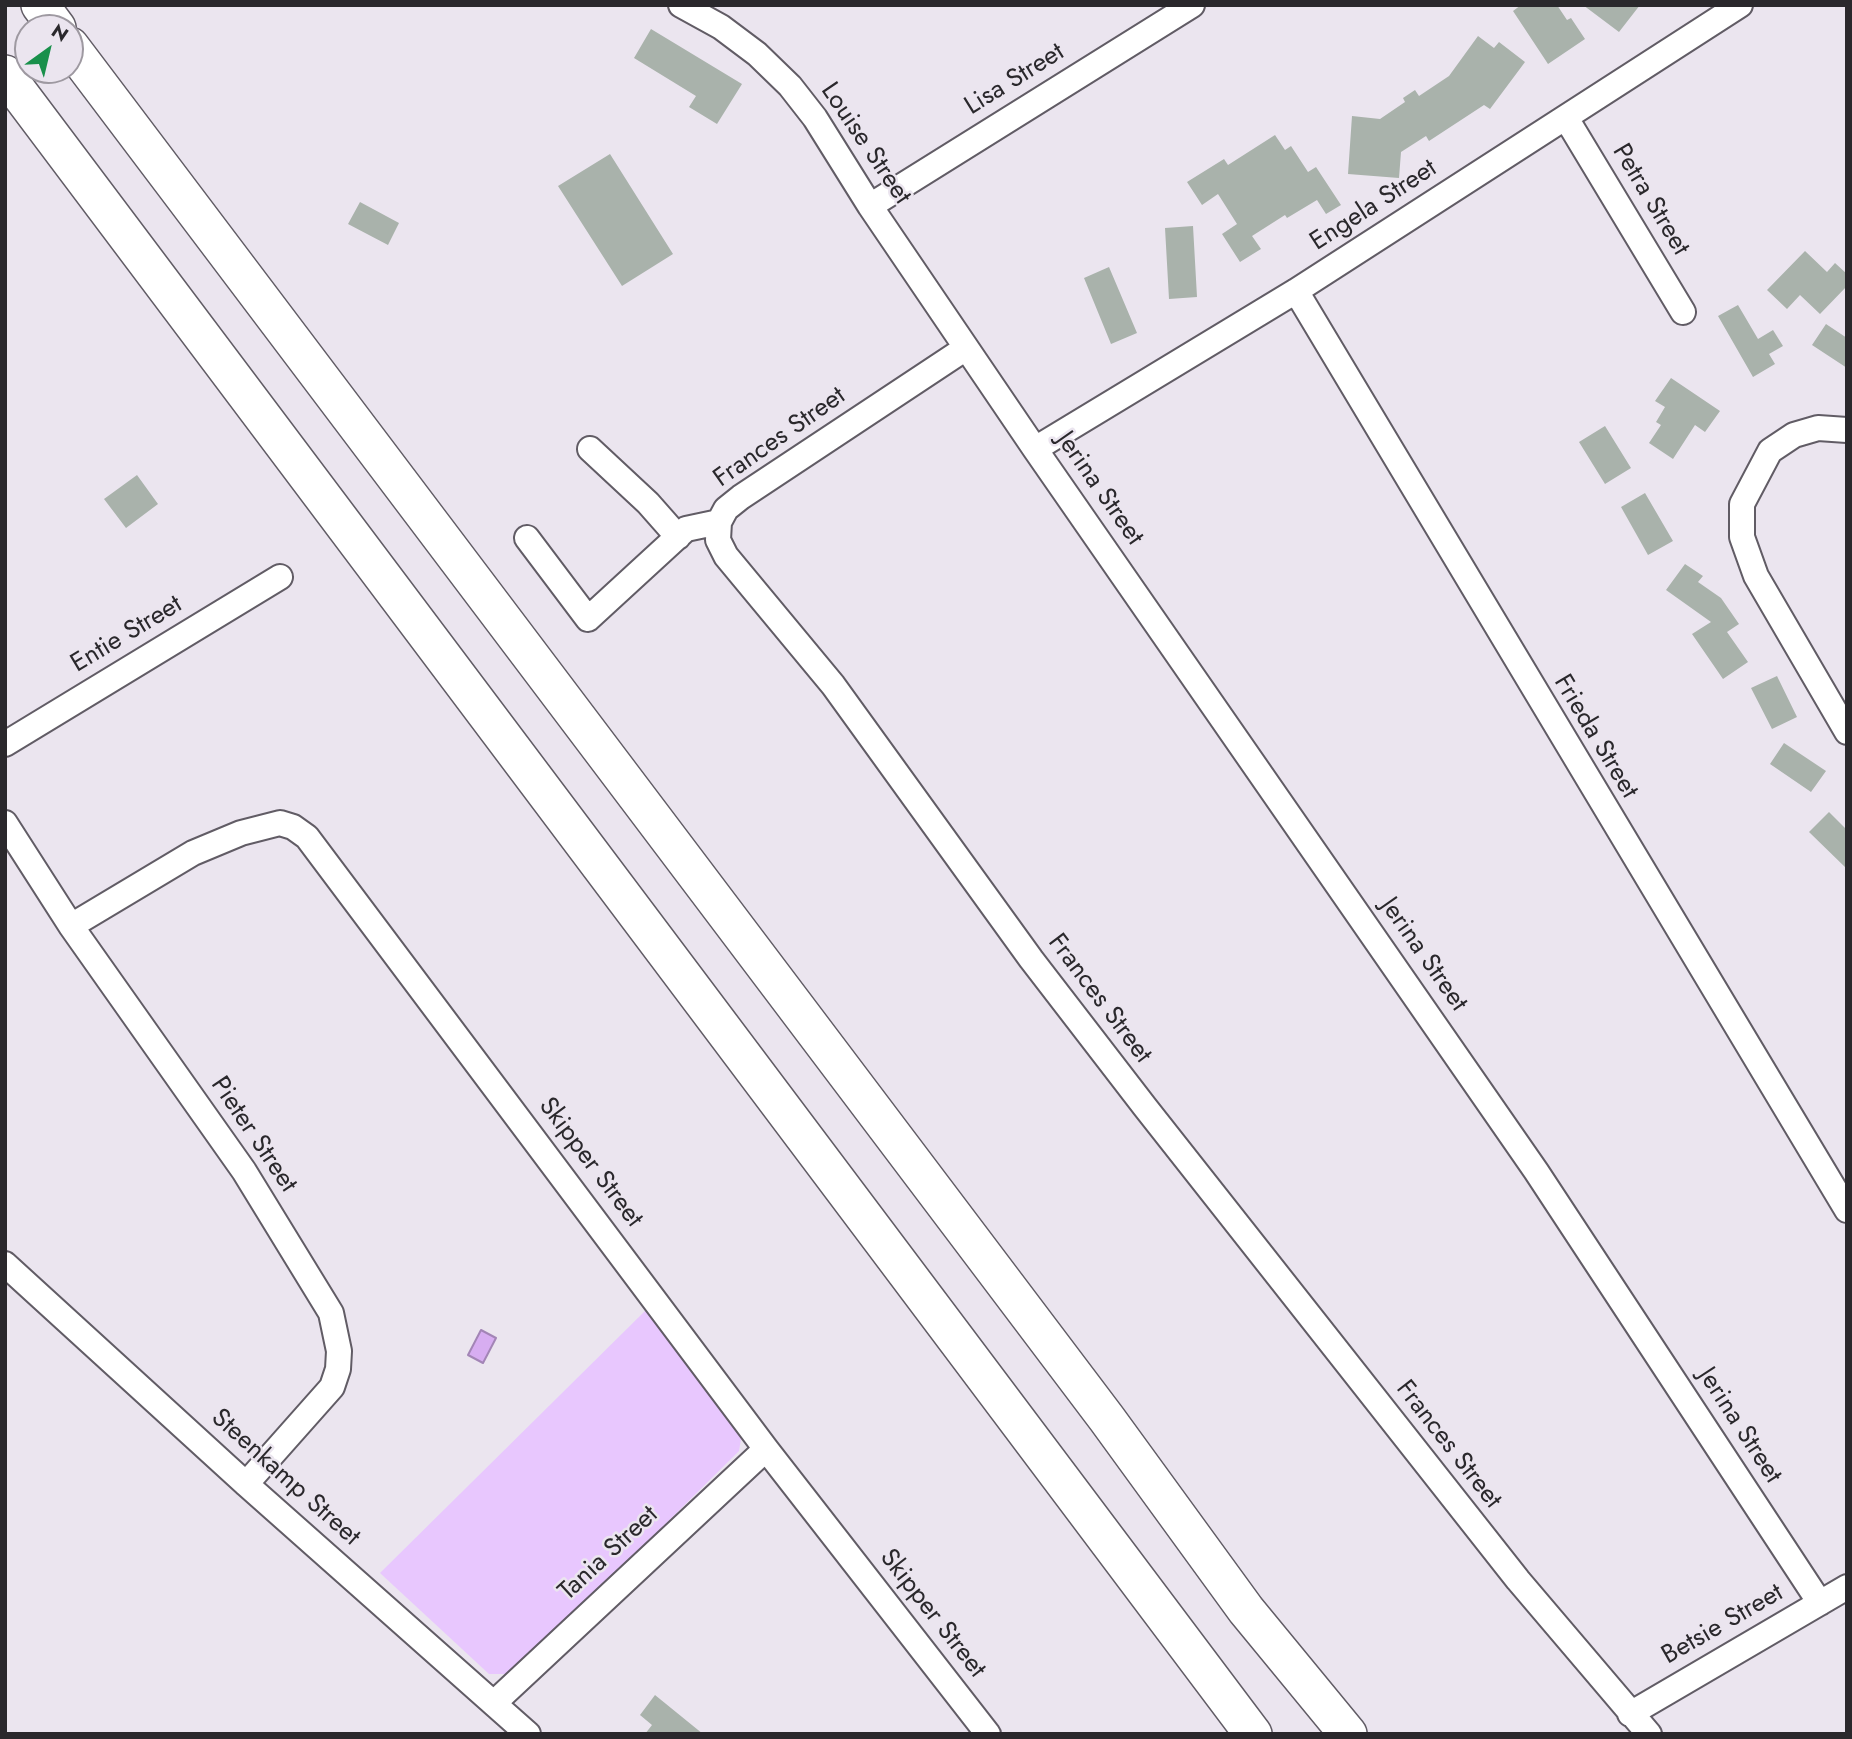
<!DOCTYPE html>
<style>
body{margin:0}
#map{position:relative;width:1852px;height:1739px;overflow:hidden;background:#ebe5ef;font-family:Jost,sans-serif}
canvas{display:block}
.frame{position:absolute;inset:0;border:7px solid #2a282c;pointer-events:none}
.north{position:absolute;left:14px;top:14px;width:70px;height:70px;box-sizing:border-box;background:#ebe5ef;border:2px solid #9e99a1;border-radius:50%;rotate:34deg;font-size:19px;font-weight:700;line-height:28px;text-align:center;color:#2a282c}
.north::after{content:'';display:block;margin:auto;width:24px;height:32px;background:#19904b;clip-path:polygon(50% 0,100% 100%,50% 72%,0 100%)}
</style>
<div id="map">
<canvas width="1852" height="1739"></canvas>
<div class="frame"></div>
<div class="north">N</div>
</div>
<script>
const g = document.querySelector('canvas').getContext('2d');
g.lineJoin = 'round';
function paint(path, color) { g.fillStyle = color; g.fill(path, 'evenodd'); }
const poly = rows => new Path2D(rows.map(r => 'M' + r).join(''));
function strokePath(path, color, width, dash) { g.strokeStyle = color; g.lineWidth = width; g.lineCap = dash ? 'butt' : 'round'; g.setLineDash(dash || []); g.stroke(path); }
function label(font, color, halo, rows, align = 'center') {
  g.font = font + ' Jost,sans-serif'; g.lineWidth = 5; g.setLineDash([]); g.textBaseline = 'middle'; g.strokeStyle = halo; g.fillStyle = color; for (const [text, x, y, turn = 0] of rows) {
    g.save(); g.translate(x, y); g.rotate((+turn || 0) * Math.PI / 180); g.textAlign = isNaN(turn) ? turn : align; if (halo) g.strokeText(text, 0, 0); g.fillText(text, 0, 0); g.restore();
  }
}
paint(poly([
 [647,1309,737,1425,741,1439,739,1451,524,1664,505,1674,489,1674,380,1573]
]), '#e8c7fe');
const water = poly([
 [481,1330,496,1338,483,1363,468,1355,481,1330]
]);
paint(water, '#d7adf1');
strokePath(water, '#a385b6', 2);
paint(poly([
 [1521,5,1557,5,1567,20,1571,18,1585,39,1548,64,1513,11],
 [1583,5,1640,5,1619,32],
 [651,29,742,84,717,124,689,107,696,96,634,58],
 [1478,36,1494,48,1499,42,1525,62,1490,109,1484,105,1429,141,1426,136,1401,152,1399,178,1348,174,1352,116,1380,119,1405,102,1403,98,1415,90,1419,96,1449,76],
 [1275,135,1285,150,1291,146,1308,172,1316,167,1341,205,1326,214,1317,200,1287,218,1285,215,1252,236,1261,249,1240,262,1222,234,1237,224,1218,194,1202,205,1187,182,1224,159,1228,165],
 [610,154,673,254,622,286,558,186],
 [360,202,399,223,388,245,348,224],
 [1193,226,1197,297,1169,299,1165,228],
 [1805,251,1827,272,1835,263,1847,274,1847,286,1820,314,1800,295,1787,309,1767,290],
 [1109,267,1137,333,1111,344,1084,278],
 [1738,305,1758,339,1773,330,1783,346,1769,354,1775,364,1753,377,1718,316],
 [1826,324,1847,338,1847,368,1812,345],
 [1671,378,1720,411,1705,432,1695,425,1673,459,1649,443,1661,425,1656,422,1665,407,1655,401],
 [1605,426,1631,468,1605,484,1579,442],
 [137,475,158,504,126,528,104,499],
 [1645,493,1673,541,1648,555,1621,507],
 [1685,564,1703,576,1698,582,1721,598,1739,624,1727,632,1748,662,1723,679,1692,634,1711,622,1666,590],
 [1777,676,1797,717,1772,729,1751,688],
 [1784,743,1826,771,1811,792,1770,764],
 [1829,812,1847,830,1847,869,1809,832],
 [655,1695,703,1734,645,1734,652,1725,640,1715]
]), '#a9b2ab');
const minor = poly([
 [681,5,721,27,757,54,790,86,815,118,870,206,1035,449,1536,1171,1820,1603],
 [1566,118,1683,312],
 [870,206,1192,5],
 [1296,291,1847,1210],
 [966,348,741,497,726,509,719,522,718,540,726,556,833,685,1031,959,1145,1107,1518,1580,1649,1734],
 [1847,430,1818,428,1794,435,1770,451,1742,504,1742,537,1756,576,1847,732],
 [590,449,648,503,678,537],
 [1035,449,1296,291,1740,5],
 [527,538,588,619,686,529,719,522],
 [5,744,280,577],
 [5,823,71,926,244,1171,331,1313,339,1351,338,1369,332,1387,246,1484],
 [71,926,193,853,241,833,280,823,293,827,307,837,766,1449,988,1734],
 [5,1264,246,1484,528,1734],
 [494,1703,766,1449],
 [1630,1714,1847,1587]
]);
const highway = poly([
 [40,5,57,28],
 [70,46,1107,1419,1246,1610,1348,1734],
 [5,74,1253,1734]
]);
strokePath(minor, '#615c65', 28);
strokePath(highway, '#615c65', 40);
strokePath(minor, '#fff', 24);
strokePath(highway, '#fff', 37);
label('26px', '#2a282c', '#ebe5ef', [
 ["Lisa Street",1015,80,-32],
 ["Louise Street",865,144,56],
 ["Petra Street",1650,200,59],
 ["Engela Street",1374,206,-33],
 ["Frances Street",780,438,-35],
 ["Jerina Street",1099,489,55],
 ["Entie Street",127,635,-31],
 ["Frieda Street",1595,737,59],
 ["Jerina Street",1423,955,55],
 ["Frances Street",1099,999,53],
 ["Pieter Street",253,1135,56],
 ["Skipper Street",590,1163,53],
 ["Jerina Street",1739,1426,57],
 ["Frances Street",1448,1445,52],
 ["Steenkamp Street",285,1478,42],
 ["Tania Street",609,1554,-43],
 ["Skipper Street",932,1614,52],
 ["Betsie Street",1723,1625,-30]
]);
</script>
